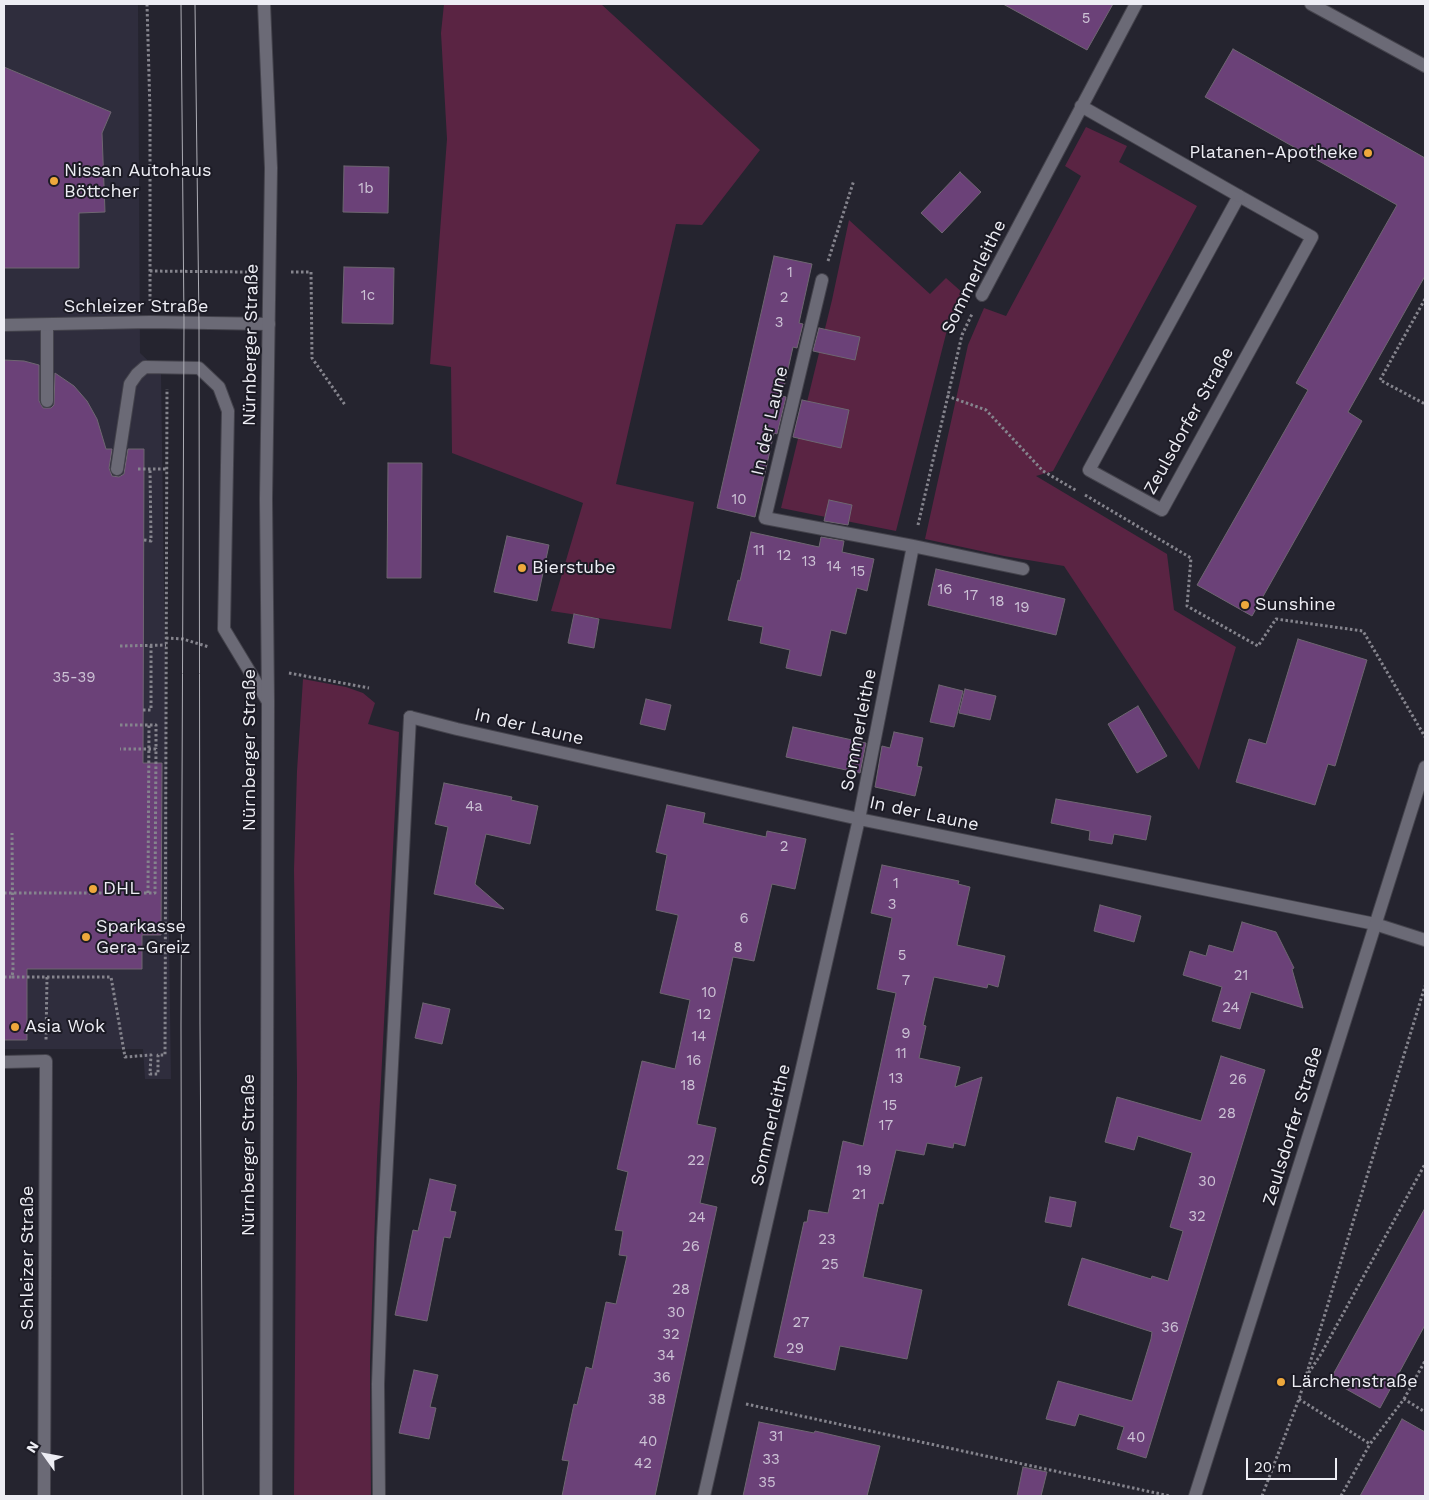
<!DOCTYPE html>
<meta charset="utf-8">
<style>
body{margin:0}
#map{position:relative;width:1429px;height:1500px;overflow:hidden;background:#25242f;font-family:"Work Sans",sans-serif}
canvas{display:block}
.frame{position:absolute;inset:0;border:5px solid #ededf4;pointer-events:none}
.north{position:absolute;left:20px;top:1430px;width:50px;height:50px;-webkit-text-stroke:4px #1c1b25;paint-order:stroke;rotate:302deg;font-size:14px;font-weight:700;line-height:20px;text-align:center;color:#ededf4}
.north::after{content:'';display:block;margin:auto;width:18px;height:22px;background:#ededf4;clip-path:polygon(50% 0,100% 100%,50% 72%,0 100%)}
.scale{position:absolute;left:1246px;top:1458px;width:91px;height:22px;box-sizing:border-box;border:2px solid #ededf4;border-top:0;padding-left:6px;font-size:15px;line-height:18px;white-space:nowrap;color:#ededf4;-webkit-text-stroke:4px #1c1b25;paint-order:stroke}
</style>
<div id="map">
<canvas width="1429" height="1500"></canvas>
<div class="frame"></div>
<div class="north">N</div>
<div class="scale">20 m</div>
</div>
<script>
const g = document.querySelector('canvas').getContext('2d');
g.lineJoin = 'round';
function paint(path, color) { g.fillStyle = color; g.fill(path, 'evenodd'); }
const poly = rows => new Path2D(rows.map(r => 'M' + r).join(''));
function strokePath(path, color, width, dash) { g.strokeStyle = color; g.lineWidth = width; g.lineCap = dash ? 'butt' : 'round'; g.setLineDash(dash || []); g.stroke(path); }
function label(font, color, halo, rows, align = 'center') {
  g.font = font + ' "Work Sans",sans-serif'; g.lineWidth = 4; g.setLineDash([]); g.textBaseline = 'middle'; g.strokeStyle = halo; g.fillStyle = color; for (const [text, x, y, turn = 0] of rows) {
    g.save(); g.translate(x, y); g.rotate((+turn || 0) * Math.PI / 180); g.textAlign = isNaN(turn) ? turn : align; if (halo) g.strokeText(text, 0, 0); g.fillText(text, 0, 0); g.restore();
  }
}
paint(poly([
 [4,4,138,4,140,353,161,373,171,1079,145,1079,143,1049,4,1049]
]), '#2f2d3d');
paint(poly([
 [444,4,601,4,760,150,702,225,676,224,616,484,694,502,671,629,551,611,583,503,452,453,451,367,430,364,447,139,441,33],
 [1086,127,1127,146,1119,162,1197,206,1053,471,1036,476,1167,554,1174,610,1236,647,1199,770,1064,566,1004,556,925,539,968,345,984,308,1006,316,1081,176,1065,166],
 [849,220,930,294,946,278,964,294,947,330,896,531,781,508,832,300],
 [303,679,346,687,363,693,375,703,368,724,399,732,377,1158,370,1362,371,1496,294,1496,297,1076,294,870,297,771]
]), '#5a2443');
const building = poly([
 [1003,4,1113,4,1087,50,1003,4],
 [1233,49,1425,158,1425,276,1348,412,1362,421,1252,616,1197,585,1308,390,1296,383,1397,205,1205,97,1233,49],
 [4,67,111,112,102,133,105,212,79,213,79,268,4,268,4,67],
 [344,166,389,167,388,213,343,212,344,166],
 [960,172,981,192,942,233,921,213,960,172],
 [774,256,812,264,799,323,803,324,797,348,793,347,782,396,786,397,777,434,774,433,755,517,717,508,774,256],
 [344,267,394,268,393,324,342,323,344,267],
 [819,328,860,337,855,360,813,351,819,328],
 [4,360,24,361,39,365,39,401,43,408,51,408,54,405,55,373,74,386,87,401,97,419,106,449,112,449,109,468,112,476,119,477,124,474,128,449,144,449,143,763,162,763,161,935,142,935,142,969,27,969,27,1040,4,1040,4,360],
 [802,400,849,410,841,448,793,437,802,400],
 [388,463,422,463,421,578,387,578,388,463],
 [829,500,852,505,848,525,824,521,829,500],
 [751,532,819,547,821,537,844,541,842,552,874,559,867,591,857,588,846,634,831,630,821,676,786,668,790,650,760,643,763,627,728,620,738,580,740,581,751,532],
 [507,536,549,545,537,601,494,592,507,536],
 [936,569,1065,599,1056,635,928,605,936,569],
 [574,614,599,619,594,648,568,643,574,614],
 [1298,639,1367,660,1335,766,1328,764,1315,805,1236,782,1249,739,1266,744,1298,639],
 [939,685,963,691,954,727,930,722,939,685],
 [965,689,996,696,990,720,959,713,965,689],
 [646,699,671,705,665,730,640,724,646,699],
 [1138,706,1167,756,1137,773,1108,724,1138,706],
 [793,727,866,743,860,773,786,757,793,727],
 [894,732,923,738,917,766,922,767,915,796,875,787,882,746,890,748,894,732],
 [444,783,512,797,511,800,538,806,530,844,486,834,475,884,504,909,434,894,448,827,435,824,444,783],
 [1056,799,1151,816,1146,840,1114,834,1112,844,1089,840,1090,831,1051,823,1056,799],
 [667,805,705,813,703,823,766,837,767,831,806,839,795,889,772,884,754,961,733,957,697,1124,716,1128,700,1203,717,1207,655,1496,562,1496,569,1461,562,1460,574,1404,577,1405,586,1367,592,1369,606,1302,616,1304,627,1256,619,1255,623,1231,615,1230,628,1172,617,1169,642,1061,675,1069,690,1000,660,993,678,917,678,915,656,910,667,855,656,852,667,805],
 [882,865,959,881,958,884,970,887,957,945,1005,956,998,987,988,984,987,988,934,977,923,1025,926,1026,919,1058,960,1067,955,1087,982,1077,965,1146,954,1143,953,1148,927,1143,924,1155,896,1150,883,1204,879,1203,863,1277,922,1290,907,1359,840,1346,835,1370,774,1357,804,1222,807,1222,809,1210,828,1213,843,1141,863,1146,896,993,877,989,892,918,871,913,882,865],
 [1100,905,1141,916,1134,942,1094,931,1100,905],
 [1242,922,1276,932,1294,968,1292,969,1303,1008,1251,992,1240,1029,1212,1021,1222,987,1183,975,1190,951,1206,956,1209,945,1233,952,1242,922],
 [423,1003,450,1009,442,1044,415,1038,423,1003],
 [1221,1056,1265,1070,1146,1458,1117,1449,1124,1427,1079,1414,1075,1426,1046,1419,1058,1381,1132,1401,1151,1339,1152,1332,1068,1305,1082,1258,1151,1279,1152,1276,1168,1281,1183,1231,1170,1227,1192,1153,1138,1136,1134,1150,1105,1142,1117,1097,1201,1121,1221,1056],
 [430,1179,456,1185,450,1211,456,1212,450,1238,444,1237,427,1321,395,1315,413,1230,418,1231,430,1179],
 [1050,1197,1076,1202,1071,1227,1045,1222,1050,1197],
 [1425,1208,1425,1325,1380,1408,1330,1380,1425,1208],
 [414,1370,438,1375,430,1407,436,1408,429,1439,399,1433,414,1370],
 [1402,1419,1425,1432,1425,1496,1360,1496,1402,1419],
 [759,1422,814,1433,815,1431,880,1446,867,1496,743,1496,759,1422],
 [1023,1467,1047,1472,1041,1496,1017,1496,1023,1467]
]);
paint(building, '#6b4178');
strokePath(building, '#6e6671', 1);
const lane = poly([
 [1239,196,1312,237,1162,510,1089,470,1239,196],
 [47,401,47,325],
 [117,469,130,384,137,374,145,367,199,368,219,387,228,411,224,629,268,702],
 [379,1496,378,1384,383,1238,410,717]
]);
const street = poly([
 [1311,4,1425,66],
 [1081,106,1239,196],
 [822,280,765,518,913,546,1023,569],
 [982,295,1136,4],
 [4,325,150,322,269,324],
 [410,717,457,729,859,819,1375,924,1425,940],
 [4,1062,46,1061,44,1496],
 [704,1496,859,819,913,546]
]);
const secondary = poly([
 [264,4,271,168,266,499,268,702,266,1496],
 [1195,1496,1425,767]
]);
strokePath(lane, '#44434c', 14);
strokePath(street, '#44434c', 14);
strokePath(secondary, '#44434c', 14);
strokePath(poly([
 [147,4,150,112,150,301],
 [828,261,854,180],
 [150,271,247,272],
 [291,272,311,272,312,358,345,405],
 [1425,299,1380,380,1425,404],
 [947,396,986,410,1043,471,1077,491],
 [138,469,167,469],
 [1085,495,1191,558,1187,606,1258,646,1276,619,1363,631,1425,737],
 [918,525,962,335,972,314],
 [144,540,151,541,150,469],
 [166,638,183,639,209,647],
 [120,646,166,645],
 [289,673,369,688],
 [143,710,151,710,151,645],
 [120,725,156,725,156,749],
 [4,893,155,893,156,749,120,749],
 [148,893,149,725],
 [4,977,12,977,13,970,12,833],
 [12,977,47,977,46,1041],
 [47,977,111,977,125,1057,151,1055,150,1074,158,1074,158,1055,165,1055,167,389],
 [1306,1377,1321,1354,1425,1164],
 [1299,1399,1370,1444,1404,1399,1425,1412],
 [1404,1399,1425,1361],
 [746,1404,1170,1496],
 [1262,1496,1299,1399,1425,986],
 [1341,1496,1370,1444]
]), '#85848d', 3, [2.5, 2.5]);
strokePath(lane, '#6b6a76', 12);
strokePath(street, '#6b6a76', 12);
strokePath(secondary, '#6b6a76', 12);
strokePath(poly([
 [181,4,184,322,181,1025,182,1496],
 [195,4,199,323,200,1024,203,1496]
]), '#adadb5', 1);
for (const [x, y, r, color] of [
 [1368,153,5,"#eea83c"],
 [54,181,5,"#eea83c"],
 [522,568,5,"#eea83c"],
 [1245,605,5,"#eea83c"],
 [93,889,5,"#eea83c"],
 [86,937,5,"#eea83c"],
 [15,1027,5,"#eea83c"],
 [1281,1382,5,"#eea83c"]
]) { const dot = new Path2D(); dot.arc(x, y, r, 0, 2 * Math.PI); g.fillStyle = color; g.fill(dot); strokePath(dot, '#1c1b25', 2); }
label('15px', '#ccc2d5', null, [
 ["5",1086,19],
 ["1b",366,189],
 ["1",790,273],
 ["1c",368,296],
 ["2",784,298],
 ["3",779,323],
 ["10",739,500],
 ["11",759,551],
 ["12",784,556],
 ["13",809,562],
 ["14",834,567],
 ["15",858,572],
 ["16",945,590],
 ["17",971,596],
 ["18",997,602],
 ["19",1022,608],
 ["35-39",74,678],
 ["4a",474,807],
 ["2",784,847],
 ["1",896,884],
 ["3",892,905],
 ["6",744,919],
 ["8",738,948],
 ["5",902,956],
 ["21",1241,976],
 ["7",906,981],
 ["10",709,993],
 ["24",1231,1008],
 ["12",704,1015],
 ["9",906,1034],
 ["14",699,1037],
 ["11",901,1054],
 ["16",694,1061],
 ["13",896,1079],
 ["26",1238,1080],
 ["18",688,1086],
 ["15",890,1106],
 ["28",1227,1114],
 ["17",886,1126],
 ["22",696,1161],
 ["19",864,1171],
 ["30",1207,1182],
 ["21",859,1195],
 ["32",1197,1217],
 ["24",697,1218],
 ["23",827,1240],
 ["26",691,1247],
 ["25",830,1265],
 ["28",681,1290],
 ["30",676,1313],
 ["27",801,1323],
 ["36",1170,1328],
 ["32",671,1335],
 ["29",795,1349],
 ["34",666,1356],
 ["36",662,1378],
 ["38",657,1400],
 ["31",776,1437],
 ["40",1136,1438],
 ["40",648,1442],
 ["33",771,1460],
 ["42",643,1464],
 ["35",767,1483]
]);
label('18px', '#ededf4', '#1c1b25', [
 ["Platanen-Apotheke",1358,153,"right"],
 ["Nissan Autohaus",64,171],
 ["Böttcher",64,192],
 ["Bierstube",532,568],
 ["Sunshine",1255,605],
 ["DHL",103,889],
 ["Sparkasse",96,927],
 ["Gera-Greiz",96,948],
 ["Asia Wok",25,1027],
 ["Lärchenstraße",1291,1382]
], 'left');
label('18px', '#ededf4', '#1c1b25', [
 ["Sommerleithe",974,277,-64],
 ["Schleizer Straße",136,307],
 ["Nürnberger Straße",251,345,-89],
 ["In der Laune",770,421,-77],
 ["Zeulsdorfer Straße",1189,421,-61],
 ["In der Laune",529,727,13],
 ["Sommerleithe",859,730,-79],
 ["Nürnberger Straße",250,750,-90],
 ["In der Laune",924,814,12],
 ["Sommerleithe",771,1125,-77],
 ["Zeulsdorfer Straße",1293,1126,-73],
 ["Nürnberger Straße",249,1155,-90],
 ["Schleizer Straße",28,1258,-90]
]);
</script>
